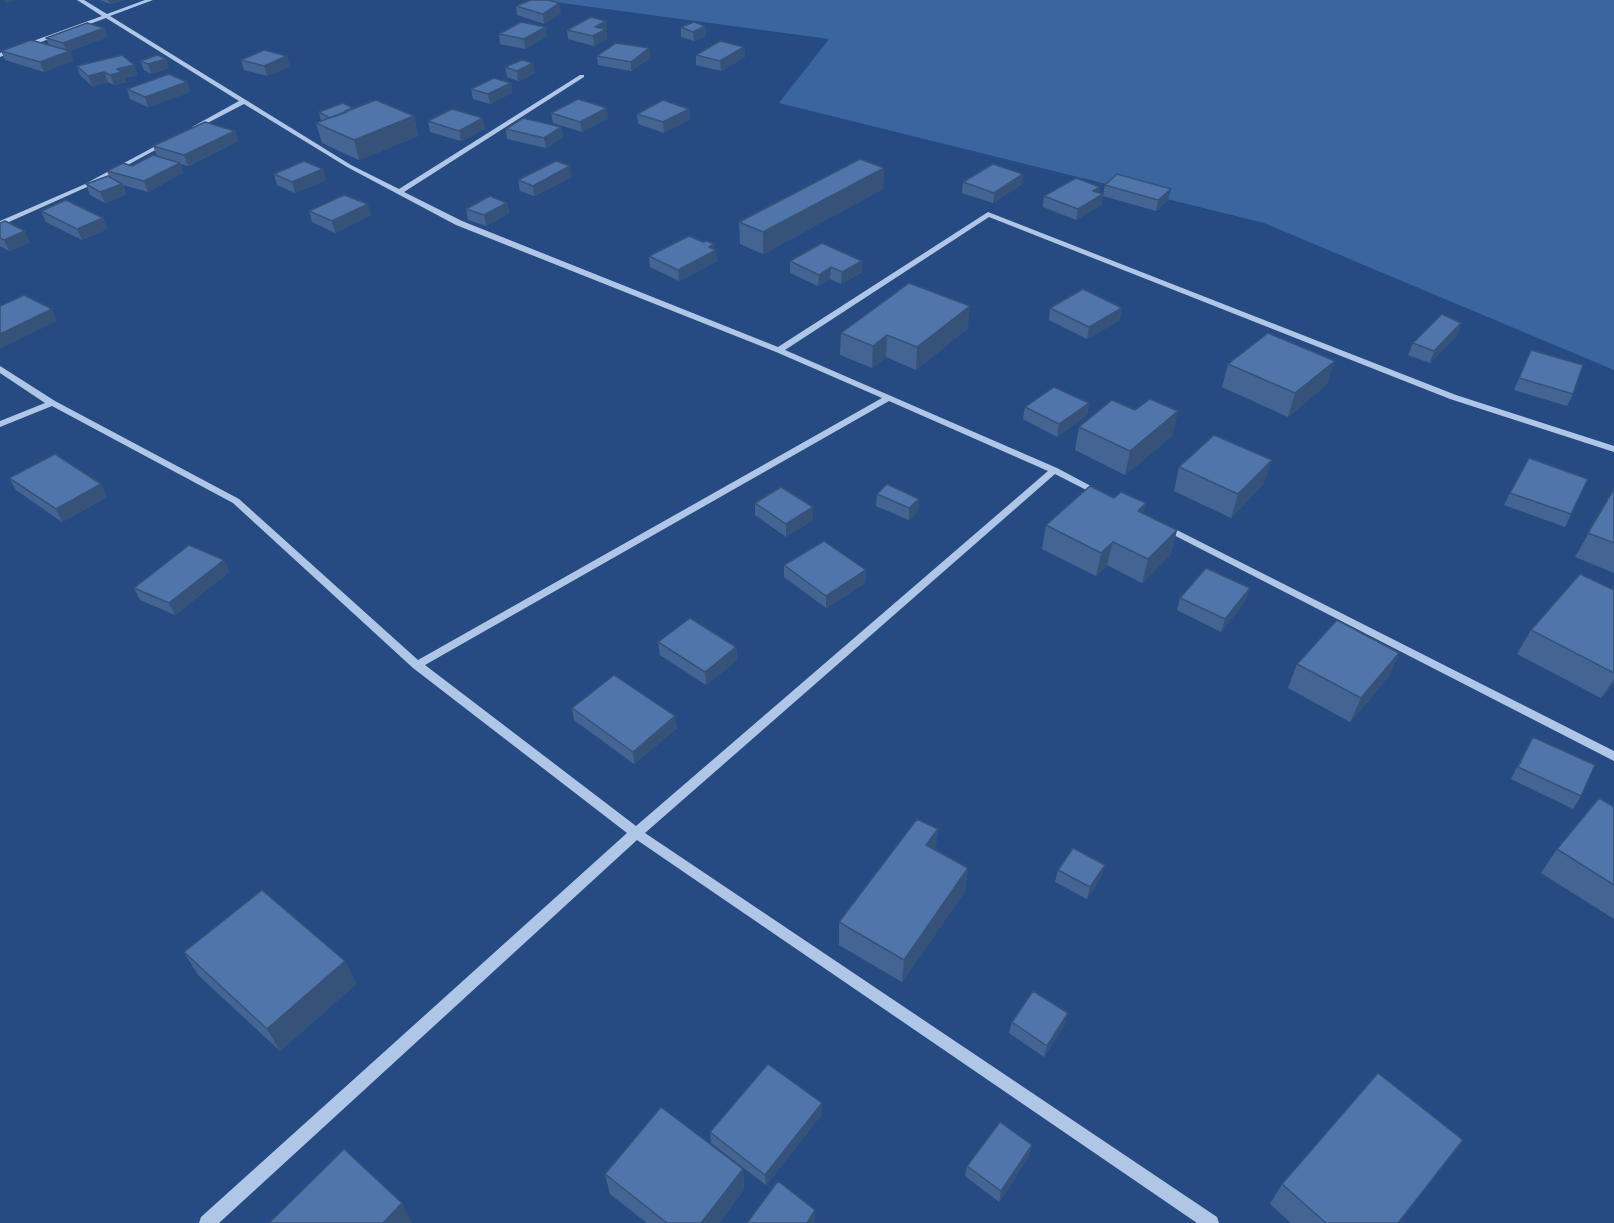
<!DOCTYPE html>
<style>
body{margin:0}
canvas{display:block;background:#264b83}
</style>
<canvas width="1614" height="1223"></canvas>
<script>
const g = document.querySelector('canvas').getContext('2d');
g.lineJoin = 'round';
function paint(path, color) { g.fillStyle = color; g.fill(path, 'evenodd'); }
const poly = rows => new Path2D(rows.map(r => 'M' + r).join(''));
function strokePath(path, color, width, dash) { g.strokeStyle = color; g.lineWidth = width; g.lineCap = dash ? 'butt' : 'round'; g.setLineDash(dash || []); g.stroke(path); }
paint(poly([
 [540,0,1614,0,1614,370,1264,223,779,103,829,39]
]), '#3b659f');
paint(poly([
 [77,0,84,0,107,14,145,0,153,0,110,16,351,165,399,189,580,75,584,75,584,77,404,192,462,221,778,347,988,212,1456,395,1614,446,1614,452,1450,399,989,217,785,350,1057,468,1106,494,1101,497,1098,496,1055,474,645,833,1217,1217,1219,1223,1197,1223,637,840,219,1223,199,1223,201,1217,627,833,413,668,233,503,52,406,0,427,0,421,45,403,0,373,0,366,55,401,239,499,418,660,882,398,776,352,456,225,347,167,244,104,196,129,192,129,192,127,239,101,106,18,0,57,0,53,102,16,77,0],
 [889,401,1048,471,636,826,425,665,889,401],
 [165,141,170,142,87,187,0,226,0,221,83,185,165,141],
 [1165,524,1614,751,1614,761,1162,529,1160,527,1162,525,1165,524]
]), '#afc6e7');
paint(poly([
 [100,0,124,0,110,4],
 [516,6,561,13,544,24,517,15],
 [606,21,607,31,606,31,607,39,594,46,568,39,567,30],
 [705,26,706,36,694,41,681,37,681,27],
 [104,28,107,37,70,51,73,60,44,72,5,60,1,51,49,45,46,38],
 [499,34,547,36,525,49,500,44],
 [744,47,745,57,721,71,696,65,696,55],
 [649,48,650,58,631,71,598,65,597,56],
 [241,60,290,66,267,76,244,70],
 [140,61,169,68,151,74,144,70],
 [134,65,137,75,124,78,126,82,114,85,108,82,92,86,80,75,77,66],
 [505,67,535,73,518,81,507,77],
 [187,82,190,92,148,107,130,99,127,89],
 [511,83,512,93,490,104,473,99,471,89],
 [353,108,354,109,414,116,418,136,359,160,322,143,316,123,321,121,319,112],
 [689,109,690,119,664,133,638,124,637,114],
 [551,113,608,118,582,132,553,123],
 [428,121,485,129,461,141,430,132],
 [561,127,563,137,546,148,507,139,506,129],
 [235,131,238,141,188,166,180,164,183,173,148,192,123,185,126,194,105,203,90,195,86,184,109,176,107,171,132,166,157,156,153,146],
 [884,168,883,189,763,254,740,244,739,222],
 [274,174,326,180,295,193,277,185],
 [1023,174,1022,184,993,203,962,193,963,182],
 [572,177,534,196,520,191,518,180],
 [1105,185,1171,189,1168,200,1156,211,1103,196],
 [1099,193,1103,194,1101,205,1076,220,1043,207,1044,196],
 [507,203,509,213,486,226,468,220,466,209],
 [41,211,103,218,107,229,82,240,46,222],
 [309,211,371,215,335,233,312,222],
 [0,223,30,242,9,251,0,246],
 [714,249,717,261,679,281,650,267,649,256],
 [790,261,862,272,841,284,830,279,818,286,790,273],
 [1050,308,1120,320,1087,339,1049,320],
 [1461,323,1457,335,1430,363,1408,355,1413,343],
 [968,328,916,370,886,357,872,368,840,355,841,333],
 [1531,350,1573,394,1567,406,1514,390],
 [1228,364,1327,384,1288,417,1222,387],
 [1089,403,1087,415,1057,437,1023,419,1025,407],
 [1079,427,1173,435,1125,475,1075,450],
 [1179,467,1264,483,1231,518,1174,491],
 [9,478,107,497,62,522,16,490],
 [1614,489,1614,573,1575,557],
 [1510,493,1571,514,1565,527,1504,505],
 [877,494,919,499,918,511,909,520,876,506],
 [755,503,813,520,786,537,755,515],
 [1143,514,1177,530,1171,554,1142,583,1107,565,1096,576,1042,549,1046,525],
 [224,560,229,572,175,615,140,600,134,588],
 [784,565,866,570,865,583,826,608,784,577],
 [1614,590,1614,683,1601,698,1517,654,1531,630],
 [1180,598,1246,600,1221,632,1177,610],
 [658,642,736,647,737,660,706,685,660,655],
 [1399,653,1388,677,1350,722,1288,688,1297,664],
 [572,708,677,728,634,764,574,720],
 [1533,737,1581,796,1573,809,1511,779,1526,749],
 [1614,807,1614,919,1541,873,1557,849],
 [938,829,935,850,968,868,965,891,902,982,839,945,839,922],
 [1058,870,1101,877,1087,899,1055,882],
 [184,952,345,961,356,984,280,1051,198,975],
 [1012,1022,1065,1024,1044,1057,1009,1033],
 [822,1114,766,1185,711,1143,710,1132],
 [1032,1145,1029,1156,999,1202,965,1176,967,1166],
 [743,1169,744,1189,719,1223,647,1223,610,1194,605,1174],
 [1282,1184,1398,1223,1291,1223,1270,1204]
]), '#446593');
paint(poly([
 [4,0,17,0,6,3],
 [108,0,124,0,110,4],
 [559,3,561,13,544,24,543,14],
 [606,21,607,31,606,31,607,39,594,46,593,36,595,27],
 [705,26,706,36,694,41,693,32],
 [546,27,547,36,525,49,524,39],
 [104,28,107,37,70,51,73,60,44,72,40,62,67,52,63,43],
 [744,47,745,57,721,71,720,61],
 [649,48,650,58,631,71,631,62],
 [287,56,290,66,267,76,264,66],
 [166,59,169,68,151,74,148,64],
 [533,63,535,73,518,81,517,71],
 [134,65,137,75,124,78,126,82,114,85,110,75,117,69],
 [104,72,108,82,92,86,88,76],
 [187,82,190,92,148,107,145,97],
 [511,83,512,93,490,104,488,94],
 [607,108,608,118,582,132,580,122],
 [689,109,690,119,664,133,663,122],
 [414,116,418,136,359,160,354,140],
 [483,118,485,129,461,141,459,131],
 [561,127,563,137,546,148,544,138],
 [235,131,238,141,188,166,184,155],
 [180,163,183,173,148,192,144,181],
 [570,166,572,177,534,196,533,186],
 [884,168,883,189,763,254,763,232],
 [323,169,326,180,295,193,292,182],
 [1023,174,1022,184,993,203,994,193],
 [122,184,126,194,105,203,100,192],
 [1100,187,1099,197,1103,194,1101,205,1076,220,1078,209,1093,191],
 [1171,189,1168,200,1156,211,1158,200],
 [507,203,509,213,486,226,484,215],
 [368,204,371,215,335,233,332,221],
 [103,218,107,229,82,240,77,229],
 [25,231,30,242,9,251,4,240],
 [714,244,714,251,716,250,717,261,679,281,678,270,709,247],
 [862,261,862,272,841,284,842,272],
 [831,267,830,279,818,286,819,275],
 [970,306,968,328,916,370,917,347],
 [1122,308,1120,320,1087,339,1089,327],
 [52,309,57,321,0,349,0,334],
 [1461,323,1457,335,1430,363,1434,351],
 [887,335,886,357,872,368,873,346],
 [1335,361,1327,384,1288,417,1295,393],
 [1089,403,1087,415,1057,437,1059,424],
 [1178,411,1173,435,1125,475,1130,451],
 [1272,460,1264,483,1231,518,1238,494],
 [101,484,107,497,62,522,56,509],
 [919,499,918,511,909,520,909,508],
 [1146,503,1140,527,1138,511],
 [813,507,813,520,786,537,786,524],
 [1177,530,1171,554,1142,583,1148,559],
 [1113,542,1107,565,1096,576,1101,553],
 [224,560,229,572,175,615,169,603],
 [866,570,865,583,826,608,826,596],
 [1250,588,1246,600,1221,632,1225,619],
 [736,647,737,660,706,685,705,672],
 [1399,653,1388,677,1350,722,1361,698],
 [1614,679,1614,683,1601,698],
 [675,716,677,728,634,764,633,752],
 [938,829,935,853,926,845],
 [1105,865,1101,877,1087,899,1090,887],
 [968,868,965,891,902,982,904,960],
 [345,961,356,984,280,1051,267,1029],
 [1068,1013,1065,1024,1044,1057,1047,1046],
 [822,1103,822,1114,766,1185,765,1175],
 [1032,1145,1029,1156,999,1202,1001,1191],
 [743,1169,744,1189,719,1223,701,1223],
 [402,1203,412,1223,383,1223],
 [815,1210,815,1220,814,1223,807,1223]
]), '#375278');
const building = poly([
 [531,0,548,0,559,3,543,14,516,6,531,0],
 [591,17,606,21,595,27,606,29,593,36,567,30,591,17],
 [521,22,546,27,524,39,499,34,521,22],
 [694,22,705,26,693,32,681,27,694,22],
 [87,23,104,28,63,43,46,38,87,23],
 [31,40,70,51,40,62,1,51,31,40],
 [720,41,744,47,720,61,696,55,720,41],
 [616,43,649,48,631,62,597,56,616,43],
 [264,50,287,56,264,66,241,60,264,50],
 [122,55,134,65,117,69,122,72,110,75,104,72,88,76,77,66,122,55],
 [158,55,166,59,148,64,140,61,158,55],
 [522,60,533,63,517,71,505,67,522,60],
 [169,74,187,82,145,97,127,89,169,74],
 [494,78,511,83,488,94,471,89,494,78],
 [578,99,607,108,580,122,551,113,578,99],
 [376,100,414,116,354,140,316,123,376,100],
 [663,100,689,109,663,122,637,114,663,100],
 [343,103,353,108,345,111,347,112,330,118,319,112,343,103],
 [452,109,483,118,459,131,428,121,452,109],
 [523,118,561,127,544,138,506,129,523,118],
 [205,122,235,131,184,155,153,146,205,122],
 [153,155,180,163,144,181,107,171,123,163,132,166,153,155],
 [860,159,884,168,763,232,739,222,860,159],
 [304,161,323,169,292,182,274,174,304,161],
 [556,161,570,166,533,186,518,180,556,161],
 [993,164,1023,174,994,193,963,182,993,164],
 [1117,174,1171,189,1158,200,1105,185,1117,174],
 [108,176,122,184,100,192,86,184,108,176],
 [1076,178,1100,187,1093,191,1103,194,1078,209,1044,196,1076,178],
 [344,195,368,204,332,221,309,211,344,195],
 [490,196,507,203,484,215,466,209,490,196],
 [66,200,103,218,77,229,41,211,66,200],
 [5,221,25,231,4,240,0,238,0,223,5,221],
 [689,236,703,242,707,241,714,244,709,247,716,250,678,270,649,256,689,236],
 [822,243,862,261,842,272,831,267,819,275,790,261,822,243],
 [909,283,970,306,917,347,887,335,873,346,841,333,909,283],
 [1083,289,1122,308,1089,327,1050,308,1083,289],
 [24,295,52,309,0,334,0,306,24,295],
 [1442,314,1461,323,1434,351,1413,343,1442,314],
 [1268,333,1335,361,1295,393,1228,364,1268,333],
 [1531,350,1583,365,1573,394,1519,378,1531,350],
 [1054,387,1089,403,1059,424,1025,407,1054,387],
 [1150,399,1178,411,1130,451,1079,427,1112,400,1135,410,1150,399],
 [1214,435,1272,460,1238,494,1179,467,1214,435],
 [55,454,101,484,56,509,9,478,55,454],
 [1529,458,1588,479,1571,514,1510,493,1529,458],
 [887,484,919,499,909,508,877,494,887,484],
 [1090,486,1114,498,1121,492,1146,503,1138,511,1177,530,1148,559,1113,542,1101,553,1046,525,1090,486],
 [781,487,813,507,786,524,755,503,781,487],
 [1614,489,1614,543,1588,533,1614,489],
 [824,541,866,570,826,596,784,565,824,541],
 [189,545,224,560,169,603,134,588,189,545],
 [1206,568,1250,588,1225,619,1180,598,1206,568],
 [1580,574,1614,590,1614,673,1531,630,1580,574],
 [690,618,736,647,705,672,658,642,690,618],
 [1337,620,1399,653,1361,698,1297,664,1337,620],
 [614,675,675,716,633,752,572,708,614,675],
 [1533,737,1595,765,1581,796,1518,767,1533,737],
 [1599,798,1614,807,1614,885,1557,849,1599,798],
 [917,819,938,829,926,845,968,868,904,960,839,922,917,819],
 [1073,848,1105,865,1090,887,1058,870,1073,848],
 [262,890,345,961,267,1029,184,952,262,890],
 [1033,991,1068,1013,1047,1046,1012,1022,1033,991],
 [768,1064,822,1103,765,1175,710,1132,768,1064],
 [1378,1073,1463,1140,1398,1223,1326,1223,1282,1184,1378,1073],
 [661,1107,743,1169,701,1223,667,1223,605,1174,661,1107],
 [1000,1122,1032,1145,1001,1191,967,1166,1000,1122],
 [344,1149,402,1203,383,1223,269,1223,344,1149],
 [778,1181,815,1210,807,1223,747,1223,778,1181]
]);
paint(building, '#4f75ab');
strokePath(building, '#375278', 1.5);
</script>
